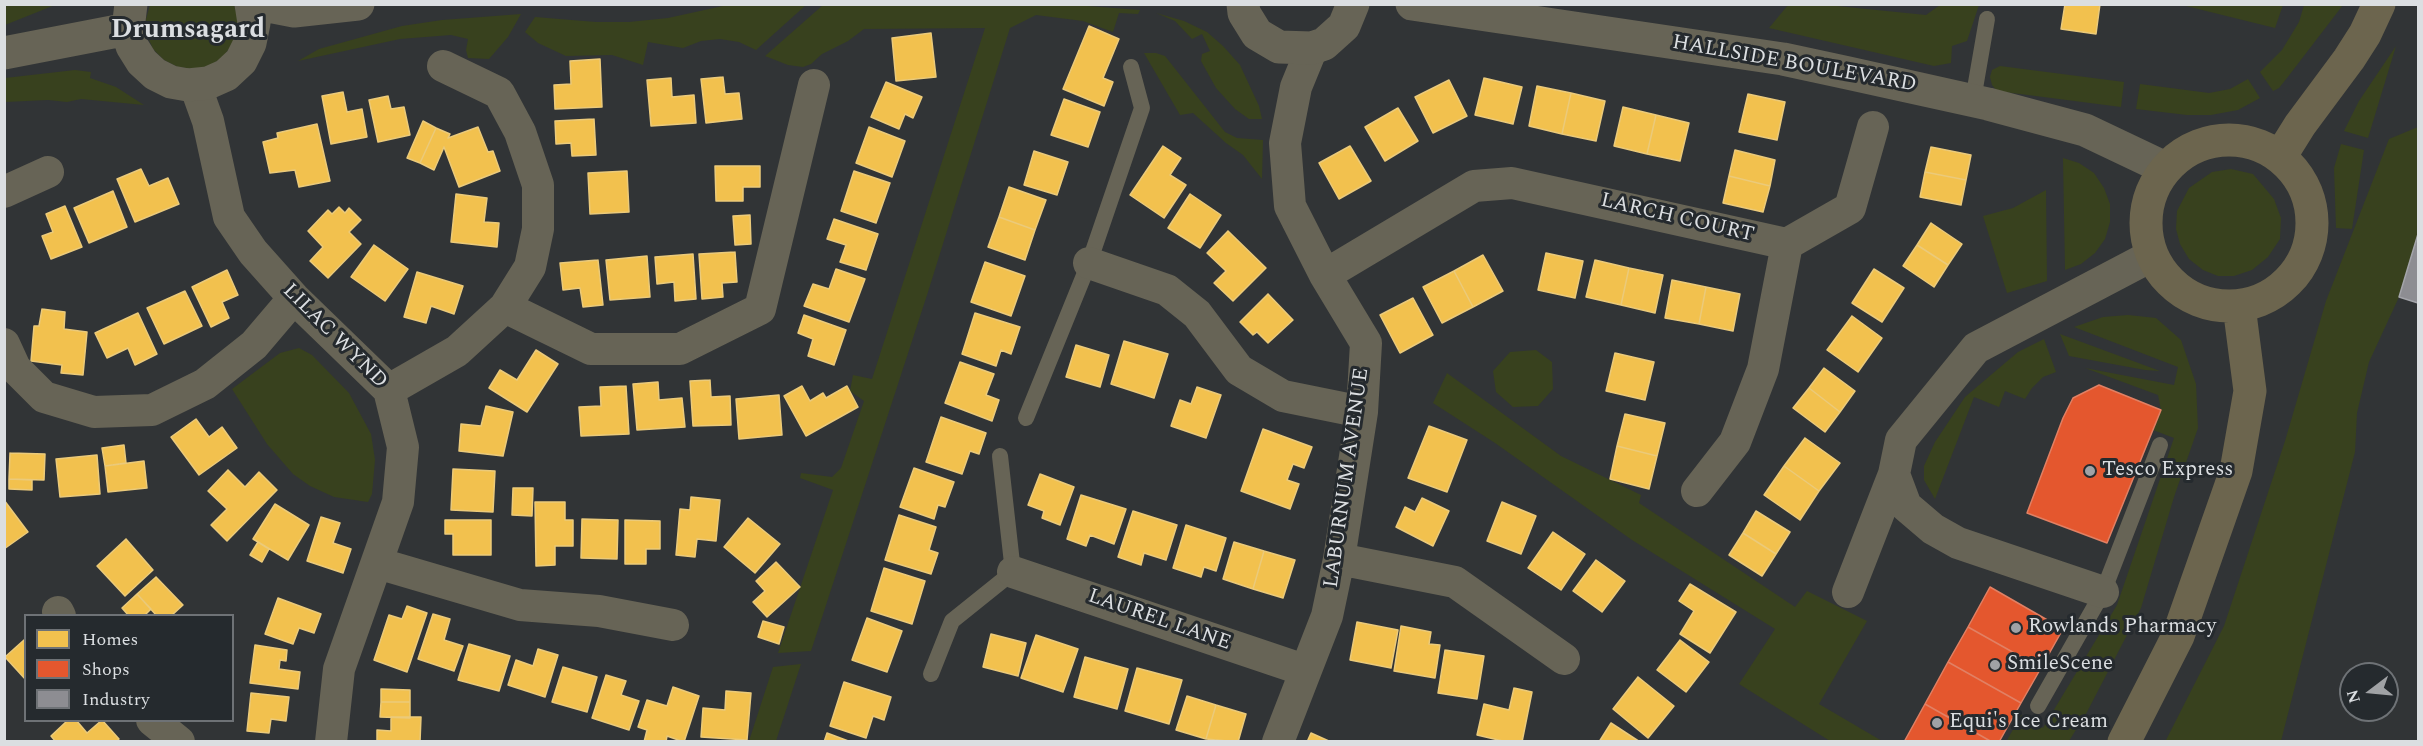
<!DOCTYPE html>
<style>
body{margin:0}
#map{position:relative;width:2423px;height:746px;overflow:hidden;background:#313436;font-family:Spectral,serif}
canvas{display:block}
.frame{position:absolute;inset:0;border:6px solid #dbdee1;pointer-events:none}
.legend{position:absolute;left:24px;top:614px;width:210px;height:108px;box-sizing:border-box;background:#252a2e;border:2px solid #6e7276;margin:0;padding:8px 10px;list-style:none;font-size:18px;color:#dbdee1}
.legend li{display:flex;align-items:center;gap:12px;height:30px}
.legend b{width:30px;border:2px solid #6e7276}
.north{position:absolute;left:2339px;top:662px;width:60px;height:60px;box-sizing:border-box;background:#252a2e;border:2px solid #6e7276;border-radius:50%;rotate:254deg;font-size:16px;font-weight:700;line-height:24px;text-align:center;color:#dbdee1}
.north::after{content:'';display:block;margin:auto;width:21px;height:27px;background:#a0a2a5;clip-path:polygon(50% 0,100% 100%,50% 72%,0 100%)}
</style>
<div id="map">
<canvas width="2423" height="746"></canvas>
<div class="frame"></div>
<ul class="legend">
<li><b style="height:16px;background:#f2c14e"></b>Homes</li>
<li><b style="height:16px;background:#e4572e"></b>Shops</li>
<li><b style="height:16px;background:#8d8d92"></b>Industry</li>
</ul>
<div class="north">N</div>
</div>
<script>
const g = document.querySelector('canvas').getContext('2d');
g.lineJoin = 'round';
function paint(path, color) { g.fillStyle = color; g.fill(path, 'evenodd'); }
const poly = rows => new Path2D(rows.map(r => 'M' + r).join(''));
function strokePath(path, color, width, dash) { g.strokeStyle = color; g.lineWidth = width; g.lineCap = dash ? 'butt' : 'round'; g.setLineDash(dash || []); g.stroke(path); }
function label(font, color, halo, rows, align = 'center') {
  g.font = font + ' Spectral,serif'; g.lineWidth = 6; g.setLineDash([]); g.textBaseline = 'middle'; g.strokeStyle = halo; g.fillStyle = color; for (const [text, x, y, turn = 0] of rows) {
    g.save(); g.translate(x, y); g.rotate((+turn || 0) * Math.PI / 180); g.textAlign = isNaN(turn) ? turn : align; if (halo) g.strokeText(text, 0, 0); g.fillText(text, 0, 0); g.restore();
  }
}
paint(poly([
 [5,4,55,4,55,5,5,25],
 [732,4,806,5,756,50,739,42,720,39,701,41,683,48,648,42,643,65,612,55,566,56,538,43,525,32,535,17,596,22,629,22,668,18],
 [150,5,234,5,238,18,237,33,231,46,222,58,209,66,194,69,178,67,164,60,153,49,147,35,146,19],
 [823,5,1074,5,1140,10,1138,14,1119,13,1113,32,1083,21,1036,15,1010,28,928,292,811,651,778,653,833,490,800,478,801,473,832,477,841,468,864,401,850,391,853,375,872,379,985,28,864,29,848,41,822,54,811,64,803,67,788,65,765,56],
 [1788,5,1827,5,1926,15,1940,5,1979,5,1967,41,1952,46,1951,63,1934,66,1769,28],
 [2182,5,2283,5,2275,28],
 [2304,5,2343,5,2287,78,2279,88,2273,91,2260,72,2282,50,2299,22],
 [1156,13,1184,21,1207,32,1223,46,1240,65,1259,106,1262,119,1249,119,1235,109,1216,88,1201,61,1202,54,1210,51,1202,34,1192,39,1175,21],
 [521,14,508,37,489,59,468,58,466,50,468,39,451,35,400,39,298,61,319,49,402,26,442,20],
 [2396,46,2368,138,2344,131,2359,101],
 [1144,53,1156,53,1165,56,1225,132,1237,138,1263,140,1262,179,1243,155,1226,143,1193,113,1180,115],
 [2000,66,2124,82,2121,107,1997,91,1992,85,1990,77,1992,70],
 [75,70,91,72,90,78,116,87,144,105,81,99,67,102,48,100,5,102,5,78],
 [2248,79,2260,98,2238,110,2211,115,2187,115,2136,109,2140,84,2209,93,2230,89],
 [2418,127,2418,234,2399,297,2369,362,2357,413,2355,452,2281,741,2165,742,2224,626,2285,441,2326,301,2389,139],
 [2341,144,2364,150,2352,229,2336,228,2334,168],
 [2063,158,2079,163,2094,173,2104,188,2110,204,2110,222,2105,239,2095,253,2081,264,2065,270],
 [2231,169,2253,174,2274,199,2281,218,2280,239,2268,257,2252,270,2234,276,2218,276,2203,270,2189,259,2180,244,2176,229,2177,211,2189,188,2212,172],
 [2046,190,2047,281,2007,293,1983,216,2013,208],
 [2128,315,2156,318,2181,340,2196,384,2198,428,2174,497,2141,608,2087,712,2069,741,2006,742,2021,715,2043,728,2117,605,2174,438,2153,430,2161,410,2158,395,2085,368,2174,385,2178,367,2074,327,2103,317],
 [2060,334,2160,371,2145,370,2069,356],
 [2044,339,2056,372,2043,377,2032,388,2025,399,2005,391,1999,407,1974,397,1935,499,1924,480,1924,466,1935,442,1965,397,2018,352],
 [299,348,312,355,349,393,371,434,375,460,372,494,368,502,334,497,310,486,293,474,267,444,232,389,280,353],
 [1536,350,1552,362,1553,389,1538,406,1513,407,1496,392,1493,371,1510,352],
 [1447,373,1561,456,1641,495,1639,503,1795,607,1807,591,1867,621,1819,704,1882,741,1830,741,1739,684,1775,629,1632,540,1495,443,1433,403],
 [801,664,776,741,749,741,773,667]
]), '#38411e');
const homes = poly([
 [2065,4,2100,4,2096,34,2061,29,2065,4],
 [1089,26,1119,39,1103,78,1113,82,1104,106,1063,89,1089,26],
 [931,33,936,77,896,81,892,38,931,33],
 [600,59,602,107,555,109,554,85,571,84,570,61,600,59],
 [723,77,725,94,739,93,742,119,706,123,701,79,723,77],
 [671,78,672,97,694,95,696,123,651,126,647,80,671,78],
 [1484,78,1522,87,1513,124,1475,115,1484,78],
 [1449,80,1467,116,1433,133,1415,97,1449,80],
 [886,82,922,97,913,118,905,114,899,129,871,117,886,82],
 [1537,86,1571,93,1562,134,1529,126,1537,86],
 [343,92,347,112,362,109,367,137,331,144,322,96,343,92],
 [1571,93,1605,101,1596,141,1562,134,1571,93],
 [1748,94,1785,102,1777,140,1739,132,1748,94],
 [388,96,391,109,404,107,410,135,378,142,369,100,388,96],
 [1064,99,1100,112,1088,147,1051,135,1064,99],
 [1623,107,1656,115,1647,154,1614,146,1623,107],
 [1398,108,1418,141,1385,161,1365,127,1398,108],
 [1656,115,1689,123,1680,161,1647,154,1656,115],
 [594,119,596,155,572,156,571,143,556,144,555,121,594,119],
 [423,121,436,128,420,163,407,158,423,121],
 [317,124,330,181,299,187,295,170,270,173,263,142,278,138,277,133,317,124],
 [478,127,488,152,493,151,500,171,459,187,444,147,434,170,420,163,436,128,450,134,448,138,478,127],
 [869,127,905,141,892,177,856,163,869,127],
 [1163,146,1181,158,1170,175,1186,185,1164,218,1130,195,1163,146],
 [1350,146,1371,181,1339,199,1319,163,1350,146],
 [1931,147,1971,155,1966,180,1925,172,1931,147],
 [1735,150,1775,160,1770,186,1729,176,1735,150],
 [1034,151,1068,162,1057,195,1024,185,1034,151],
 [715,166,760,166,760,187,743,187,743,201,716,201,715,166],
 [141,169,149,186,168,178,179,204,135,222,117,179,141,169],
 [627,171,629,212,590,214,588,173,627,171],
 [854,171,890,183,876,223,841,211,854,171],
 [1925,172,1966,180,1961,205,1920,197,1925,172],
 [1729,176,1770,186,1763,212,1723,203,1729,176],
 [1009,187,1046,200,1035,230,999,217,1009,187],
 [113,191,127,227,89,243,74,208,113,191],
 [456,194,487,198,484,222,499,223,497,247,451,242,456,194],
 [1190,194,1221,215,1200,248,1168,228,1190,194],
 [65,206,82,247,51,259,42,236,53,232,46,214,65,206],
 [339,207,345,213,349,208,361,220,349,232,361,244,328,278,310,261,323,247,308,231,328,210,332,214,339,207],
 [750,215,751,244,735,245,733,216,750,215],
 [999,217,1035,230,1025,260,988,247,999,217],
 [834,219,878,234,866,270,840,262,846,245,827,239,834,219],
 [1931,223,1962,244,1948,265,1917,245,1931,223],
 [1228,231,1266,268,1233,301,1214,283,1226,271,1207,253,1228,231],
 [374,245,408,269,385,301,351,277,374,245],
 [1917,245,1948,265,1934,287,1903,266,1917,245],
 [735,252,737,282,722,283,723,297,702,299,699,254,735,252],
 [1546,253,1583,261,1575,298,1538,290,1546,253],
 [693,254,696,299,675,301,674,282,657,284,655,257,693,254],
 [1483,255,1503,291,1473,307,1454,271,1483,255],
 [647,256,650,297,610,300,606,260,647,256],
 [598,260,603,305,583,307,580,288,563,290,560,263,598,260],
 [1595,260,1629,268,1621,305,1586,297,1595,260],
 [985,262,1025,276,1011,316,971,302,985,262],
 [1629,268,1663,275,1655,313,1621,305,1629,268],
 [836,269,865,279,849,322,804,306,813,284,829,289,836,269],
 [1874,269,1904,288,1882,322,1852,303,1874,269],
 [227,270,238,295,222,302,229,318,211,327,192,287,227,270],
 [1454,271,1473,307,1442,323,1423,287,1454,271],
 [417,272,463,286,454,314,431,306,426,323,404,317,417,272],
 [1672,280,1706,287,1699,324,1665,318,1672,280],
 [1706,287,1740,294,1733,331,1699,324,1706,287],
 [185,291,202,326,164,344,147,308,185,291],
 [1268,294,1293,320,1268,343,1257,332,1253,335,1240,322,1268,294],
 [1413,298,1433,335,1400,353,1380,315,1413,298],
 [42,309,65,312,64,329,87,332,83,375,61,373,62,365,31,361,34,326,39,326,42,309],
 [138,313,157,354,135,365,128,348,107,358,95,333,138,313],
 [975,313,1020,327,1011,354,1001,350,996,366,962,354,975,313],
 [804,315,846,330,834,365,808,356,813,339,798,333,804,315],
 [1852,316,1882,338,1858,372,1827,350,1852,316],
 [1124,341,1168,354,1154,398,1111,384,1124,341],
 [1076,345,1109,355,1100,387,1066,377,1076,345],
 [536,350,558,364,527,412,489,388,500,370,517,380,536,350],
 [1615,353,1654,362,1645,400,1606,391,1615,353],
 [960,362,994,374,986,395,999,400,992,421,945,403,960,362],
 [1824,368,1855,391,1840,412,1809,388,1824,368],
 [710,380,711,397,730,396,731,425,693,426,690,381,710,380],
 [658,382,659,400,682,398,685,427,637,430,633,384,658,382],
 [626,386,629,434,581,436,579,407,601,406,600,387,626,386],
 [802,386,810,401,823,393,826,398,847,386,858,407,806,436,784,396,802,386],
 [1197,387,1221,395,1206,438,1171,426,1180,400,1191,404,1197,387],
 [1809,388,1840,412,1825,432,1793,408,1809,388],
 [779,395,782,435,739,439,736,399,779,395],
 [486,406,513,412,503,456,459,451,461,424,481,426,486,406],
 [1625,414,1665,423,1657,456,1617,446,1625,414],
 [941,417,986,433,979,454,970,451,962,474,926,462,941,417],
 [196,419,209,437,222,427,237,448,199,475,171,437,196,419],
 [1429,426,1467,440,1447,492,1408,478,1429,426],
 [1263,429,1312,447,1304,468,1293,464,1287,480,1299,484,1290,509,1241,491,1263,429],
 [1805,438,1840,463,1819,491,1784,466,1805,438],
 [124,445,126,463,105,466,102,448,124,445],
 [1617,446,1657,456,1649,489,1610,479,1617,446],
 [10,453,45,454,44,480,9,479,10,453],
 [97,455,100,494,60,497,56,459,97,455],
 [144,461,147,488,108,492,105,466,144,461],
 [1784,466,1819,491,1800,520,1764,495,1784,466],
 [914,468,954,482,945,507,938,505,934,519,900,507,914,468],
 [453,469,495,471,493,512,451,510,453,469],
 [228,470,245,487,259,472,277,490,227,541,211,525,227,509,208,491,228,470],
 [1040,474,1074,487,1060,525,1042,518,1044,511,1028,505,1040,474],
 [9,479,32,480,32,490,9,489,9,479],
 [513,488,533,488,532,516,512,515,513,488],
 [1081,495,1126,509,1114,544,1090,535,1086,546,1067,539,1081,495],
 [691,497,720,500,716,541,697,539,695,557,676,555,680,509,690,510,691,497],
 [1422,498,1449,511,1433,546,1396,527,1405,507,1415,512,1422,498],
 [4,500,28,532,4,549,4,500],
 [535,502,565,502,565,520,573,520,573,546,555,546,555,565,536,566,535,502],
 [1502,502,1536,516,1521,554,1487,541,1502,502],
 [275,504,309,525,288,560,253,539,275,504],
 [1133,511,1177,525,1166,560,1144,553,1141,565,1118,557,1133,511],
 [1756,511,1790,532,1776,554,1743,533,1756,511],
 [899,515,936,527,929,550,938,553,931,574,885,560,899,515],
 [321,517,340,523,333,543,351,549,343,573,307,561,321,517],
 [748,518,780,544,755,573,724,547,748,518],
 [582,519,618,520,617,559,581,558,582,519],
 [445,520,491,520,491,555,453,555,453,534,445,534,445,520],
 [625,520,660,521,660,549,646,549,646,564,625,564,625,520],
 [1186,525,1226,538,1216,571,1204,567,1201,577,1173,568,1186,525],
 [1553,532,1585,554,1561,590,1528,568,1553,532],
 [1743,533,1776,554,1762,576,1729,555,1743,533],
 [126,539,153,570,125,596,97,566,126,539],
 [258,542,269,549,262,562,250,555,258,542],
 [1234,542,1264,551,1253,589,1223,579,1234,542],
 [1264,551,1295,560,1283,598,1253,589,1264,551],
 [1596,560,1625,581,1602,612,1573,591,1596,560],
 [776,562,800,587,767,617,753,602,765,591,756,581,776,562],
 [884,568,925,581,912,624,871,611,884,568],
 [156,577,183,605,171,616,157,616,137,594,156,577],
 [1690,584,1736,612,1710,653,1680,634,1694,611,1679,601,1690,584],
 [137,594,151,609,144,616,129,616,122,608,137,594],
 [278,598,321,614,314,633,299,628,293,644,265,634,278,598],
 [407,606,427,613,407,672,374,660,389,615,402,619,407,606],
 [433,614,450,619,444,640,463,646,454,671,418,659,433,614],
 [867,618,902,631,887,672,852,660,867,618],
 [763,621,784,627,779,644,758,637,763,621],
 [1357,622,1398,630,1391,668,1350,660,1357,622],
 [1401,626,1431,632,1429,644,1440,645,1435,678,1394,671,1401,626],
 [991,634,1026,643,1018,676,983,667,991,634],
 [1036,635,1078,649,1063,692,1021,678,1036,635],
 [24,640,26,642,26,680,5,657,24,640],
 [1680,640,1709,662,1686,692,1657,670,1680,640],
 [469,644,510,656,499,691,458,680,469,644],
 [255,645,287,650,286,661,280,660,279,669,300,672,298,689,250,683,255,645],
 [538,649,558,655,545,697,508,685,516,660,533,666,538,649],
 [1445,650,1484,656,1477,699,1438,693,1445,650],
 [1085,657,1128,669,1117,709,1074,697,1085,657],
 [563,667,597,677,587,712,552,702,563,667],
 [1137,668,1182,680,1169,724,1125,711,1137,668],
 [606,675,626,681,621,695,639,701,629,730,592,718,606,675],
 [1638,677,1674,706,1648,738,1613,709,1638,677],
 [844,682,891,697,884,720,873,716,866,738,830,726,844,682],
 [673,687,699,696,684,742,667,736,666,742,644,742,647,730,638,727,647,700,667,706,673,687],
 [1514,688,1532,692,1522,742,1507,742,1477,735,1484,704,1509,710,1514,688],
 [381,689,410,690,410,702,381,702,381,689],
 [726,691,751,693,747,740,701,737,703,708,725,710,726,691],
 [251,693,289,697,286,721,271,719,269,733,247,731,251,693],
 [1187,696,1216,705,1206,739,1176,730,1187,696],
 [381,702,410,702,410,718,380,717,381,702],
 [1216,705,1246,714,1238,742,1206,739,1216,705],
 [391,717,421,717,420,742,377,742,377,730,391,731,391,717],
 [68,720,76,720,87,733,102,720,119,739,116,742,56,742,51,736,68,720],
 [1611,723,1640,742,1599,742,1611,723],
 [827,733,851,742,824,742,827,733],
 [1311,733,1331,742,1307,742,1311,733]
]);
paint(homes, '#f2c14e');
strokePath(homes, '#ebca7a', 1.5);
const shops = poly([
 [2099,385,2161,410,2107,543,2027,513,2063,418,2073,398,2099,385],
 [1990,587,2063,629,2041,668,1968,627,1990,587],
 [1968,627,2041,668,2021,703,1948,662,1968,627],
 [1948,662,2021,703,1999,742,1992,742,1925,704,1948,662],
 [1925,704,1992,742,1904,742,1925,704]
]);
paint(shops, '#e4572e');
strokePath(shops, '#e18064', 1.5);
const industry = poly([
 [2418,234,2418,303,2399,297,2418,234]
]);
paint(industry, '#8d8d92');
strokePath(industry, '#a4a5aa', 1.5);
strokePath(poly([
 [1973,100,1987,19],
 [1026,418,1089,263,1142,108,1131,67],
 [931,674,952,621,1013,572,1000,456],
 [2038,706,2103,592,2160,445]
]), '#676456', 16);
strokePath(poly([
 [195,85,208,121,229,217,253,252,294,298,389,390,403,447,398,502,339,669,331,742],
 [4,192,48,172],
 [1787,244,1850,208,1873,127],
 [1089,263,1167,290,1197,314,1239,370,1283,396,1362,412],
 [1325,275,1474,186,1512,183,1787,244,1763,369,1735,442,1697,491],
 [505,307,591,349,680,349,760,309,814,85],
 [4,344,15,368,44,397,94,412,152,410,205,384,254,345,294,298],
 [389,390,457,351,505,307,530,267,538,229,538,185,520,132,499,93,443,66],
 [1894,474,1906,506,1933,529,1958,543,2103,592],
 [1339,559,1455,582,1564,659],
 [377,563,520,605,599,611,673,625],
 [1013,572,1304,670],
 [1848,592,1894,474,1901,440,1976,348,2151,256],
 [58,612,60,616],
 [152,720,179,742],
 [1278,742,1327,616,1339,559,1362,412,1366,343,1325,275,1290,206,1285,143,1296,87,1312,48]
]), '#676456', 32);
strokePath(poly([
 [131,4,128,29,132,46,142,62,155,74,171,82,188,85,208,83,226,75,241,61,250,43,254,23,251,4],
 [258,4,294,11,358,4],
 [1243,4,1244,13,1257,34,1279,47,1312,48,1324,44,1344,26,1353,4],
 [1412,4,1783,59,1848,73,1988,104,2085,130,2165,168],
 [4,53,128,29]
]), '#676456', 33);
strokePath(poly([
 '2146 223a83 83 0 1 1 166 0a83 83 0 1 1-166 0Z',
 [2280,157,2300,125,2349,59,2365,34,2379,4],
 [2124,742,2178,636,2236,471,2250,391,2239,306]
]), '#6c654e', 33);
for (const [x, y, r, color] of [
 [2090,471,6,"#a0a2a5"],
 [2016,628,6,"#a0a2a5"],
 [1995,665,6,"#a0a2a5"],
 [1937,723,6,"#a0a2a5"]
]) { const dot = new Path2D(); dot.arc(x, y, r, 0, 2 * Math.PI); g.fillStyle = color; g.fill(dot); strokePath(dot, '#252a2e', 2); }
label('21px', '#dbdee1', '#252a2e', [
 ["HALLSIDE BOULEVARD",1794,65,10],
 ["LARCH COURT",1677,219,13],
 ["LILAC WYND",334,337,45],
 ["LABURNUM AVENUE",1348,478,-82],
 ["LAUREL LANE",1159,621,19]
]);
label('21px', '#dbdee1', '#252a2e', [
 ["Tesco Express",2102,471],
 ["Rowlands Pharmacy",2028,628],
 ["SmileScene",2007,665],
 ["Equi's Ice Cream",1949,723]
], 'left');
label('bold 27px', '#dbdee1', '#252a2e', [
 ["Drumsagard",188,32]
]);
</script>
